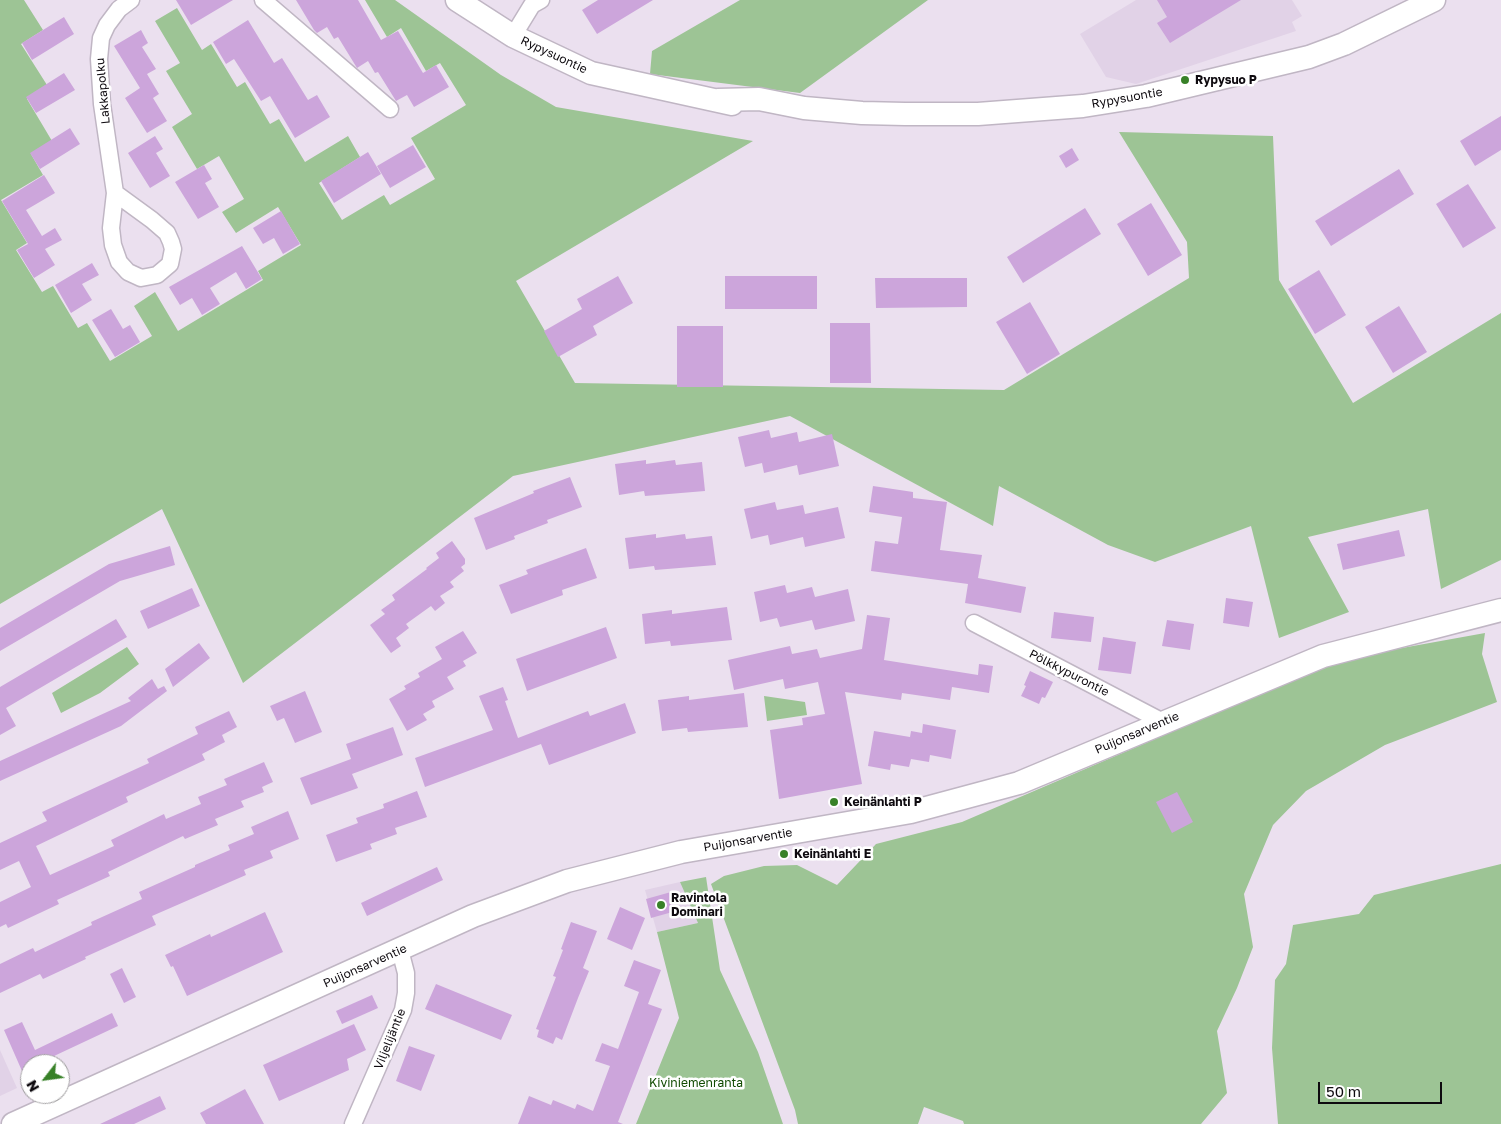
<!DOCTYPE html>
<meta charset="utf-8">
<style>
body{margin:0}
#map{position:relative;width:1501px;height:1124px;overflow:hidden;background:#ebe0ef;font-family:"Golos Text",sans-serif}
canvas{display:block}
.north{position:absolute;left:20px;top:1054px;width:50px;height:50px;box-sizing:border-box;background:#fff;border:1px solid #9f9d9f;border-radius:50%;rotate:240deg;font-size:14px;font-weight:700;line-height:20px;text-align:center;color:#0e0a0f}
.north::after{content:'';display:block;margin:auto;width:18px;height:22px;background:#388128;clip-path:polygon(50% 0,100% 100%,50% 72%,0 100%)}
.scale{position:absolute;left:1318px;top:1082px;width:124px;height:22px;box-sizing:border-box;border:2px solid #0e0a0f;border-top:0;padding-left:6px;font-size:15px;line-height:18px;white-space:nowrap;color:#0e0a0f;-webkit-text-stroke:4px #fff;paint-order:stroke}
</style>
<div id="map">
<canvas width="1501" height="1124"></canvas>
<div class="north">N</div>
<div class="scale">50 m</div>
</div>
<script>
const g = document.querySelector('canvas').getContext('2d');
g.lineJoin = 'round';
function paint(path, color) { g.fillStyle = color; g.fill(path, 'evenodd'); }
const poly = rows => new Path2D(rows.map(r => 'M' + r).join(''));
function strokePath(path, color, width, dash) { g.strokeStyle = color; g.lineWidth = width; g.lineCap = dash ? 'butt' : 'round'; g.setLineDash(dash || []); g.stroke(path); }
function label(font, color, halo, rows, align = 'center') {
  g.font = font + ' "Golos Text",sans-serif'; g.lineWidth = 5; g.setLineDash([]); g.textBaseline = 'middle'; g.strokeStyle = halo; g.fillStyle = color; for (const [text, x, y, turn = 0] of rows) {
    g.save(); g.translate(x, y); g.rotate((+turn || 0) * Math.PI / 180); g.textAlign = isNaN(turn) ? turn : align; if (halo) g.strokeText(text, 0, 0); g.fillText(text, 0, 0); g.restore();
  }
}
paint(poly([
 [1136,0,1292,0,1302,16,1292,22,1296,31,1136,84,1106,77,1080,34],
 [680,882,698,923,657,932,645,890],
 [0,1050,17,1088,0,1096]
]), '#e1d2e7');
paint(poly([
 [0,0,24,0,43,30,21,44,47,85,27,99,52,141,31,154,43,175,1,200,27,243,16,250,42,292,53,286,78,328,87,323,110,361,152,336,134,306,155,292,178,331,263,280,258,271,301,245,278,207,236,233,222,212,244,199,219,156,197,169,172,127,192,114,166,71,180,63,155,21,177,8,202,50,211,44,237,87,245,82,270,124,279,119,305,162,348,136,360,157,319,183,342,220,384,195,390,205,435,179,411,138,466,105,440,63,426,71,401,28,387,37,365,0,395,0,501,75,556,107,753,141,516,281,575,383,1004,390,1189,278,1187,242,1119,132,1273,136,1279,280,1353,403,1501,313,1501,560,1441,589,1428,509,1308,537,1349,612,1279,638,1251,526,1155,562,1108,545,999,486,993,526,790,416,513,476,243,683,162,509,0,604],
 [740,0,928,0,800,93,650,74,652,51],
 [1485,633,1482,654,1497,702,1385,745,1306,791,1273,825,1244,894,1253,947,1237,988,1217,1031,1227,1093,1201,1124,964,1124,963,1121,924,1107,918,1124,798,1124,795,1110,711,884,724,876,764,866,797,865,837,885,876,844,962,822,1341,659],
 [127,647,139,664,100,693,61,713,52,693],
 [764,696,805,702,807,715,767,721],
 [1501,864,1501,1124,1278,1124,1272,1048,1275,980,1286,964,1293,925,1359,914,1374,895],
 [706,877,720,970,758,1052,783,1124,636,1124,679,1018,657,932,698,923,680,882]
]), '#9dc495');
paint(poly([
 [176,0,233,0,191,25],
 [296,0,358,0,381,40,398,31,423,73,436,65,449,87,414,107,407,95,396,101,378,72,375,73,368,61,357,68,338,37,334,39,327,27,317,33,314,30],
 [598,0,653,0,597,34,582,10],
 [1157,0,1241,0,1170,43,1157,23,1167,17],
 [64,17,74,34,32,60,22,43],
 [248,20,274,63,282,58,308,100,317,95,330,117,295,138,270,96,261,101,234,59,226,64,213,42],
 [141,30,148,43,142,47,156,69,147,74,159,94,153,98,167,121,147,133,125,98,140,88,114,46],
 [64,73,75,90,36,113,26,97],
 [1501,116,1501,150,1475,166,1460,141],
 [70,128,80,144,40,169,30,153],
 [155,136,163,149,156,153,170,176,150,188,128,153],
 [413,145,426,167,390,188,377,166],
 [1072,148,1079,160,1066,168,1059,156],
 [368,152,381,174,334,203,321,181],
 [204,165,212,179,205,183,219,207,198,219,175,182],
 [1399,169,1414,194,1331,246,1315,221],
 [44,175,55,193,26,210,42,236,55,228,62,240,45,249,55,265,34,278,17,250,28,244,2,201],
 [1468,184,1496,228,1463,248,1436,204],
 [1151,203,1182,255,1148,276,1117,224],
 [1085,208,1101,234,1023,283,1007,257],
 [281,211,300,244,283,254,274,238,263,244,253,228],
 [242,246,262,279,246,289,236,272,210,288,220,304,202,315,192,298,180,305,169,287],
 [92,263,99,275,82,284,92,300,71,313,55,285],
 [1319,270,1346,315,1315,334,1288,289],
 [618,276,633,303,593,326,597,335,558,357,544,331,582,309,577,299],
 [725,276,817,276,817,309,725,309],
 [875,278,967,278,967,307,876,308],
 [1030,302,1060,354,1027,374,996,322],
 [1399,306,1427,352,1393,373,1365,327],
 [111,309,123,329,130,325,140,342,115,357,92,320],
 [830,323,870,323,871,383,830,383],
 [677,326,723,326,723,387,677,387],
 [769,430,771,438,797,432,799,442,832,434,839,466,799,475,797,465,764,473,762,463,745,467,738,437],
 [646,460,646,464,675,460,676,465,702,462,705,491,645,496,644,491,619,495,615,464],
 [570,477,582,507,547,520,548,523,514,536,515,539,486,550,474,518,534,493,533,491],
 [873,486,913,492,913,498,947,502,940,550,982,555,978,578,1026,587,1021,613,965,603,968,584,871,571,875,541,898,544,902,517,869,512],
 [775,502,777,510,803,505,805,514,838,507,845,538,805,547,803,537,770,545,768,535,751,539,744,509],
 [1399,530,1405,556,1343,570,1337,544],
 [656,534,656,538,685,534,686,539,712,536,716,565,655,570,654,566,629,569,625,538],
 [452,541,465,559,465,564,461,567,464,571,450,582,454,587,440,596,445,603,435,611,431,606,406,624,409,628,396,638,401,646,391,653,370,625,385,614,381,610,395,600,392,595,427,569,426,568,439,558,436,553],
 [170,546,175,565,120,581,0,651,0,628,109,564],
 [586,548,597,578,562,590,563,595,511,614,499,585,528,574,526,570],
 [785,585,787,593,812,587,815,597,848,589,855,621,815,630,812,620,780,627,777,618,760,622,754,592],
 [192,588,200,606,148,629,140,611],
 [1226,598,1253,602,1249,627,1223,623],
 [727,607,732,640,671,646,670,641,645,644,642,614,672,610,672,614],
 [1054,612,1094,617,1091,642,1051,638],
 [867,615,890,618,884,660,978,675,979,664,993,666,989,693,952,687,950,700,902,693,901,700,845,692,862,784,779,799,770,730,803,725,802,718,825,714,818,682,785,689,783,679,734,690,728,660,790,646,792,654,817,649,820,658,862,649],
 [116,619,127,637,6,708,16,726,0,735,0,687],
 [1167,620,1194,624,1190,650,1162,646],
 [606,627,617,658,527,691,516,659],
 [463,631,477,653,463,661,466,666,447,677,454,689,432,701,435,707,423,714,427,720,407,731,389,699,406,689,404,686,420,677,418,673,442,659,435,647],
 [1103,637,1136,642,1131,674,1098,670],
 [199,643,210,658,173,687,165,669],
 [1030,671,1053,682,1045,698,1042,697,1039,704,1021,696,1026,686,1024,685],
 [152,679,158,689,164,686,167,691,121,726,0,781,0,761,131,701,128,698],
 [503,687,508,700,505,701,518,738,588,711,590,716,625,703,636,733,549,765,541,744,425,787,415,758,493,730,479,696],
 [305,691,322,732,295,743,284,718,277,721,270,706],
 [744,693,748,727,688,732,687,728,662,731,658,700,689,696,689,700],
 [229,711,237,727,222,735,225,742,202,754,205,760,126,797,128,802,36,846,50,875,114,846,111,840,164,814,166,819,201,804,198,797,227,785,224,779,264,762,273,782,262,787,264,792,241,801,244,807,215,819,218,825,185,839,183,836,108,872,110,876,57,900,59,904,8,928,6,924,0,927,0,902,31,887,19,861,0,870,0,843,47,821,42,812,149,763,147,759,198,734,195,727],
 [923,724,956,730,951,759,930,755,929,762,911,759,909,767,891,764,890,770,868,766,874,731,910,737,911,731,922,733],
 [393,727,403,755,352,774,358,788,311,805,300,778,351,759,346,744],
 [417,791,427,817,395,828,397,834,370,844,372,849,336,862,326,835,358,823,356,818,384,808,383,804],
 [1177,792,1193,822,1172,833,1156,802],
 [288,811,299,839,270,851,273,858,244,870,246,875,152,916,156,925,85,957,86,959,43,979,40,974,0,993,0,964,33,948,35,952,92,925,91,922,142,899,139,892,195,867,195,865,230,850,228,845,254,834,251,827],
 [437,867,443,880,367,916,361,903],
 [671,892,676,911,651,918,646,899],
 [620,907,645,918,632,950,607,939],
 [265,912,283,952,187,996,173,966,171,967,165,955,210,934,211,937],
 [571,922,597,931,583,968,589,971,578,998,562,1040,556,1037,553,1044,537,1037,539,1030,536,1029,556,977,553,976,563,950,561,949],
 [634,960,661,970,648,1004,662,1009,618,1122,623,1124,518,1124,529,1096,551,1105,553,1100,575,1109,577,1104,593,1111,610,1066,595,1061,602,1043,618,1049,639,992,624,986],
 [122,968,136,997,124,1003,110,974],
 [436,984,512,1015,501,1040,425,1009],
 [372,995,378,1008,342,1024,336,1011],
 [112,1013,118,1026,37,1064,30,1064,30,1067,22,1071,4,1030,22,1022,35,1050],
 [354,1024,366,1050,347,1059,349,1070,279,1101,263,1065],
 [409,1046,435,1055,421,1091,396,1081],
 [245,1089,264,1124,206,1124,200,1113],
 [160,1096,166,1109,134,1124,100,1124]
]), '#cca5db');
const street = poly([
 [263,0,390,109],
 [513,36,532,5,541,0],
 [115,193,152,220,167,233,171,242,173,249,170,264,157,275,141,278,128,272,119,262,113,245,111,228,115,193,102,104,99,59,101,38,107,25,119,9,131,0],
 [974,623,1163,722],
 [353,1124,403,1010,406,993,406,973,400,950]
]);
const secondary = poly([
 [457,0,513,36,591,73,732,104],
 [718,100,759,99,804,108,862,113,905,114,978,114,1083,106,1146,96,1309,57,1344,44,1434,0],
 [13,1124,473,916,567,881,681,852,911,812,1019,783,1323,656,1501,610]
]);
strokePath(street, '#c0b6c4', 19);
strokePath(secondary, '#c0b6c4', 25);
strokePath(street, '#fff', 16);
strokePath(secondary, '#fff', 22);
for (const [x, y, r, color] of [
 [1185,80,5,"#388128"],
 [834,802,5,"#388128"],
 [784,854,5,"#388128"],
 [661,905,5,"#388128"]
]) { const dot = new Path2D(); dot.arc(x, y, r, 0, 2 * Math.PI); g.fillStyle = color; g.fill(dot); strokePath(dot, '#fff', 2); }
label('12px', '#0e0a0f', '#fff', [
 ["Rypysuontie",554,55,25],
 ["Lakkapolku",103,91,-95],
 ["Rypysuontie",1127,98,-10],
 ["Pölkkypurontie",1069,673,27],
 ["Puijonsarventie",1137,733,-23],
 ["Puijonsarventie",748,840,-10],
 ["Puijonsarventie",365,966,-24],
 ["Viljelijäntie",390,1039,-68]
]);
label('bold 12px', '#0e0a0f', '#fff', [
 ["Rypysuo P",1195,80],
 ["Keinänlahti P",844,802],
 ["Keinänlahti E",794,854],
 ["Ravintola",671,898],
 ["Dominari",671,912]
], 'left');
label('12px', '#104a00', '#fff', [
 ["Kiviniemenranta",696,1083]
]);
</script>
